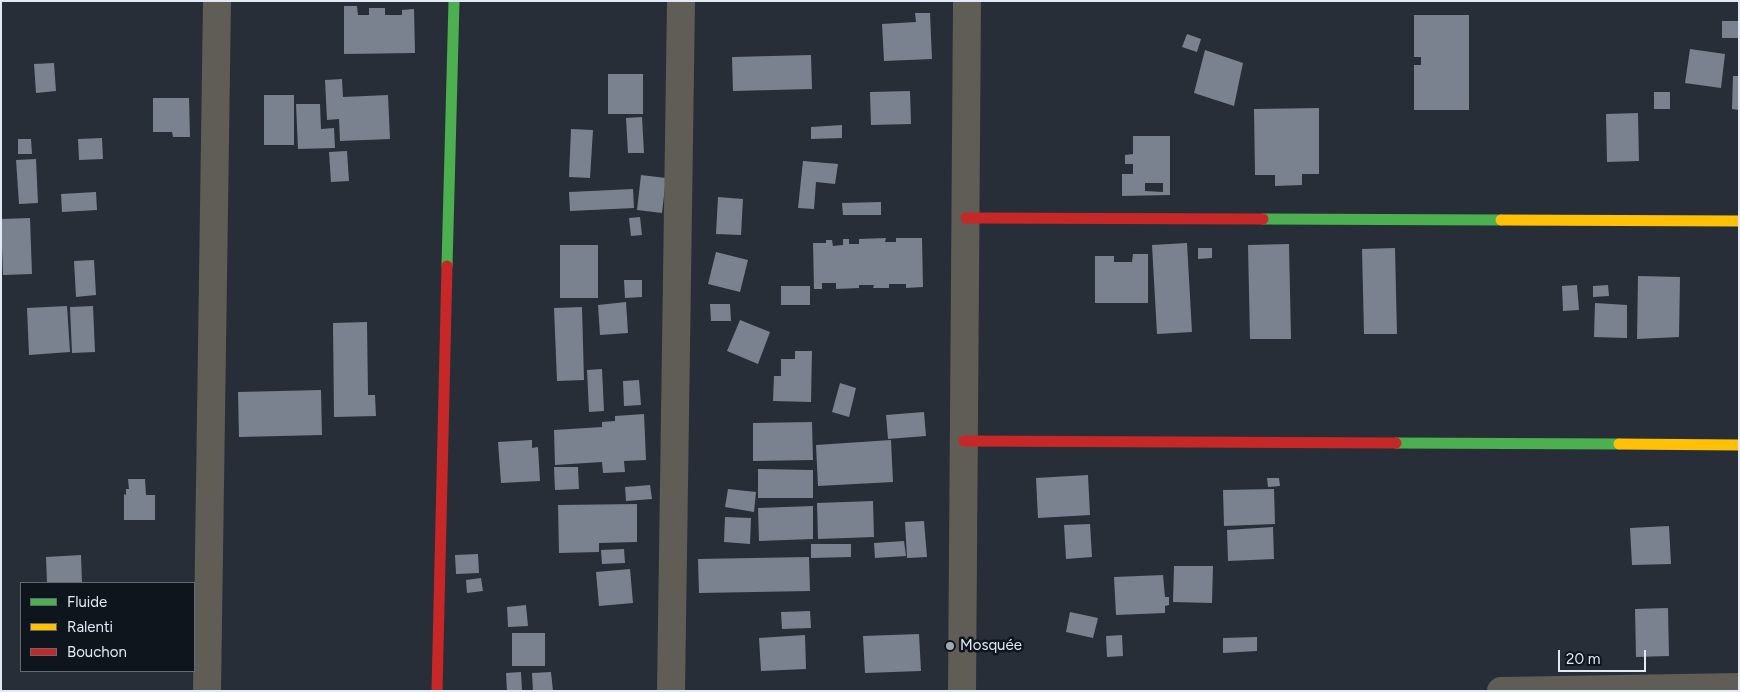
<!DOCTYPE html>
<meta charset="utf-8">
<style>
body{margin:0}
#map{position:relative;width:1740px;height:692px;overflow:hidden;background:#272e38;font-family:Figtree,sans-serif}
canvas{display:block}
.frame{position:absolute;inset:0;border:2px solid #e0e9f5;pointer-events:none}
.legend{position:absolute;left:20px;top:582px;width:175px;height:90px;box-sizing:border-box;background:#0f151d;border:1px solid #636a73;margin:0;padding:6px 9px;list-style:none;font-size:15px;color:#e0e9f5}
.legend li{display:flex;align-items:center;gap:10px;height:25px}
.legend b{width:25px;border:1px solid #636a73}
.scale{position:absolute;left:1558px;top:650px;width:88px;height:22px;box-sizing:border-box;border:2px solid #e0e9f5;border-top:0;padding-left:6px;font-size:15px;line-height:18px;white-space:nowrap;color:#e0e9f5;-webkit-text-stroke:4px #0f151d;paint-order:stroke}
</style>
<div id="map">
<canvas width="1740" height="692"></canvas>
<div class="frame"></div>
<ul class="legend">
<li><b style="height:6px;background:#4caf50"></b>Fluide</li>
<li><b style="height:6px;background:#ffc107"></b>Ralenti</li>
<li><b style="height:6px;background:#c62828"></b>Bouchon</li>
</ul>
<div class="scale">20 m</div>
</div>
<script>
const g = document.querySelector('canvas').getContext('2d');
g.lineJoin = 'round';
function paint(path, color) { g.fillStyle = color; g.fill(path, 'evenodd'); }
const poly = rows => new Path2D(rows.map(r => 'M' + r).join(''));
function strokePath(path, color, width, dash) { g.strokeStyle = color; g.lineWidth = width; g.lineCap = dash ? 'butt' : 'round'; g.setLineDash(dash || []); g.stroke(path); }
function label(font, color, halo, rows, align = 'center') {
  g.font = font + ' Figtree,sans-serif'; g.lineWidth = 5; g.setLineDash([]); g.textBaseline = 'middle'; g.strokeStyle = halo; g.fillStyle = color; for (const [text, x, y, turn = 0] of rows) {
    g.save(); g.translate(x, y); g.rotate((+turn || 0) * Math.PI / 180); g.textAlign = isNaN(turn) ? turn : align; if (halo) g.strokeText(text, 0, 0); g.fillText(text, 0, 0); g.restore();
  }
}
paint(poly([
 [344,6,357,6,358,15,369,15,369,8,385,8,385,15,402,15,402,10,414,9,415,53,344,54],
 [915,13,930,13,932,59,884,61,882,24,916,22],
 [1414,15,1469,15,1469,110,1414,110,1414,65,1421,65,1421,57,1414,57],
 [1722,21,1739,21,1739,38,1722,38],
 [1187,34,1201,39,1197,52,1182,47],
 [1690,49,1725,54,1721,88,1685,83],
 [1205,50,1243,63,1234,106,1194,93],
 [811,55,812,89,733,91,732,57],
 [54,63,56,91,36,93,34,64],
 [608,74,643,74,643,114,608,114],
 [1733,76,1739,76,1739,110,1732,109],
 [342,79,343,97,388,95,390,139,340,141,339,119,327,120,325,80],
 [910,91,911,124,871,125,870,92],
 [1654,92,1670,92,1670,109,1654,109],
 [264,95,294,95,294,145,264,145],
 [153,98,189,98,190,137,173,137,172,132,153,132],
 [296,104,320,104,321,129,334,128,335,148,298,149],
 [1319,108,1319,174,1302,174,1302,185,1275,186,1275,175,1255,175,1254,109],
 [1638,113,1639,161,1607,162,1606,114],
 [642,117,644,153,628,153,626,118],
 [842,125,842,138,811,139,811,127],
 [571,129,593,130,590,178,569,177],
 [1133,136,1170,136,1170,195,1122,196,1122,174,1133,174,1133,164,1125,164,1125,155,1133,154],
 [1145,183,1163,183,1163,192,1145,191],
 [102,138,103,159,79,160,78,139],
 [18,139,31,139,32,154,18,154],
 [347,151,349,181,331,182,329,152],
 [36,159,38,203,19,204,16,160],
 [803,161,838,164,835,184,816,182,814,209,798,208],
 [641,175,666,178,662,213,637,210],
 [633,189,634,208,570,211,569,192],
 [96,192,97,210,62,212,61,194],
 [718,197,743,199,741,235,716,234],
 [881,202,881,215,843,215,842,203],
 [640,217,642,235,631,236,629,218],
 [30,218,32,274,3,275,1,219],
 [886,238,885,242,896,242,896,238,922,238,923,287,906,288,906,284,889,284,889,288,873,288,874,285,859,285,859,288,836,289,836,283,822,283,822,289,814,289,813,243,826,243,826,240,832,240,833,246,843,245,843,239,849,239,849,244,859,244,859,239],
 [1187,243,1192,332,1157,334,1152,245],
 [1289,244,1291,339,1250,339,1248,245],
 [560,245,598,245,598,298,560,298],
 [1198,248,1212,248,1212,258,1198,259],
 [1395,248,1397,334,1364,334,1362,249],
 [716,252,748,260,740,292,708,284],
 [1133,254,1148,254,1148,303,1095,303,1095,256,1114,256,1114,262,1132,262],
 [94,260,96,295,76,297,74,261],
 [1638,276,1680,277,1679,337,1637,339],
 [624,280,642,280,642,297,625,298],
 [1577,285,1579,310,1563,311,1562,286],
 [1608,285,1609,296,1593,297,1593,286],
 [781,286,810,286,810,305,781,305],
 [626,302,628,333,600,335,598,305],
 [1595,303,1627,305,1627,338,1594,337],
 [710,304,730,304,731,321,711,321],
 [67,306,70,352,29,355,27,308],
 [93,306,95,352,72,353,70,307],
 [582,307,584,380,557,381,554,308],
 [740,320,770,332,758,364,727,351],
 [367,322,368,395,375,395,376,416,334,417,333,323],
 [795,351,812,351,811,402,773,401,774,376,781,376,781,359,795,359],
 [602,369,604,411,589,412,587,370],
 [639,380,641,405,624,406,623,381],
 [840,383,856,388,849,417,832,412],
 [321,390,322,435,239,437,238,392],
 [924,412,926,436,888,439,886,415],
 [644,414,646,460,624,461,625,472,603,473,602,462,555,465,554,430,602,427,602,422,615,421,615,416],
 [812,422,813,460,753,461,753,423],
 [532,440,532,448,538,447,540,481,501,483,498,442],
 [891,440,893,482,818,486,816,445],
 [554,467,578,467,579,489,555,490],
 [758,469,813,470,813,498,758,498],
 [1088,475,1090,515,1038,518,1036,478],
 [1267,478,1279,478,1280,486,1268,487],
 [128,479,145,479,146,495,155,495,155,520,124,520,124,494,126,495,126,489,129,489],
 [650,485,652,499,626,501,625,487],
 [728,489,756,492,754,512,725,507],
 [1274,489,1275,524,1224,526,1223,490],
 [873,501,874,537,818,539,817,503],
 [637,504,637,542,599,543,599,552,559,553,558,505],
 [813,506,813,539,759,541,758,508],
 [725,517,751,518,750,544,724,542],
 [924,521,927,557,907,558,905,522],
 [1090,524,1092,557,1066,559,1064,525],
 [1669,526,1671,564,1632,565,1630,528],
 [1273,527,1274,559,1228,561,1227,530],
 [904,541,906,556,875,558,874,543],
 [811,544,851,544,851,557,811,558],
 [624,549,625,563,602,564,601,550],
 [478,554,479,573,456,574,455,555],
 [81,555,82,583,47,583,46,557],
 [809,557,810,591,699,593,698,559],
 [1174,566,1213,566,1212,603,1173,602],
 [630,569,633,603,599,606,596,572],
 [1163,575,1165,597,1169,597,1169,605,1165,606,1165,613,1116,615,1114,577],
 [481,578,483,591,467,593,466,580],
 [526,605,528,626,508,627,507,607],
 [1668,608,1669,656,1636,657,1635,609],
 [810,611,811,628,782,629,781,612],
 [1070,612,1098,618,1093,638,1066,632],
 [512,633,545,633,545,666,512,666],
 [919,634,921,671,865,673,863,636],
 [805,635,806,669,761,671,759,638],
 [1122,635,1123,656,1107,657,1106,636],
 [1257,637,1257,651,1223,653,1223,638],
 [521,672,522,691,507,691,506,673],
 [551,672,553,691,533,691,532,673]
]), '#79828e');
strokePath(poly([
 [207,691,217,1],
 [671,691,681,1],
 [962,691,967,1],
 [1501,691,1739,687]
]), '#5f5d56', 28);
strokePath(poly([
 [1263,219,1501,220],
 [447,266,454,1],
 [1396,443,1619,444]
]), '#4caf50', 11);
strokePath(poly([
 [1501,220,1739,221],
 [1619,444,1739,445]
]), '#ffc107', 11);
strokePath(poly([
 [966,218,1263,219],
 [964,441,1396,443],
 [437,691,447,266]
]), '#c62828', 11);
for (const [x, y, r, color] of [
 [950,646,5,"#9fa8b3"]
]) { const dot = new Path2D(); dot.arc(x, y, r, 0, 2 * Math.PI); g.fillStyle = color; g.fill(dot); strokePath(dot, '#0f151d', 2); }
label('15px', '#e0e9f5', '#0f151d', [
 ["Mosquée",960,646]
], 'left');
</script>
